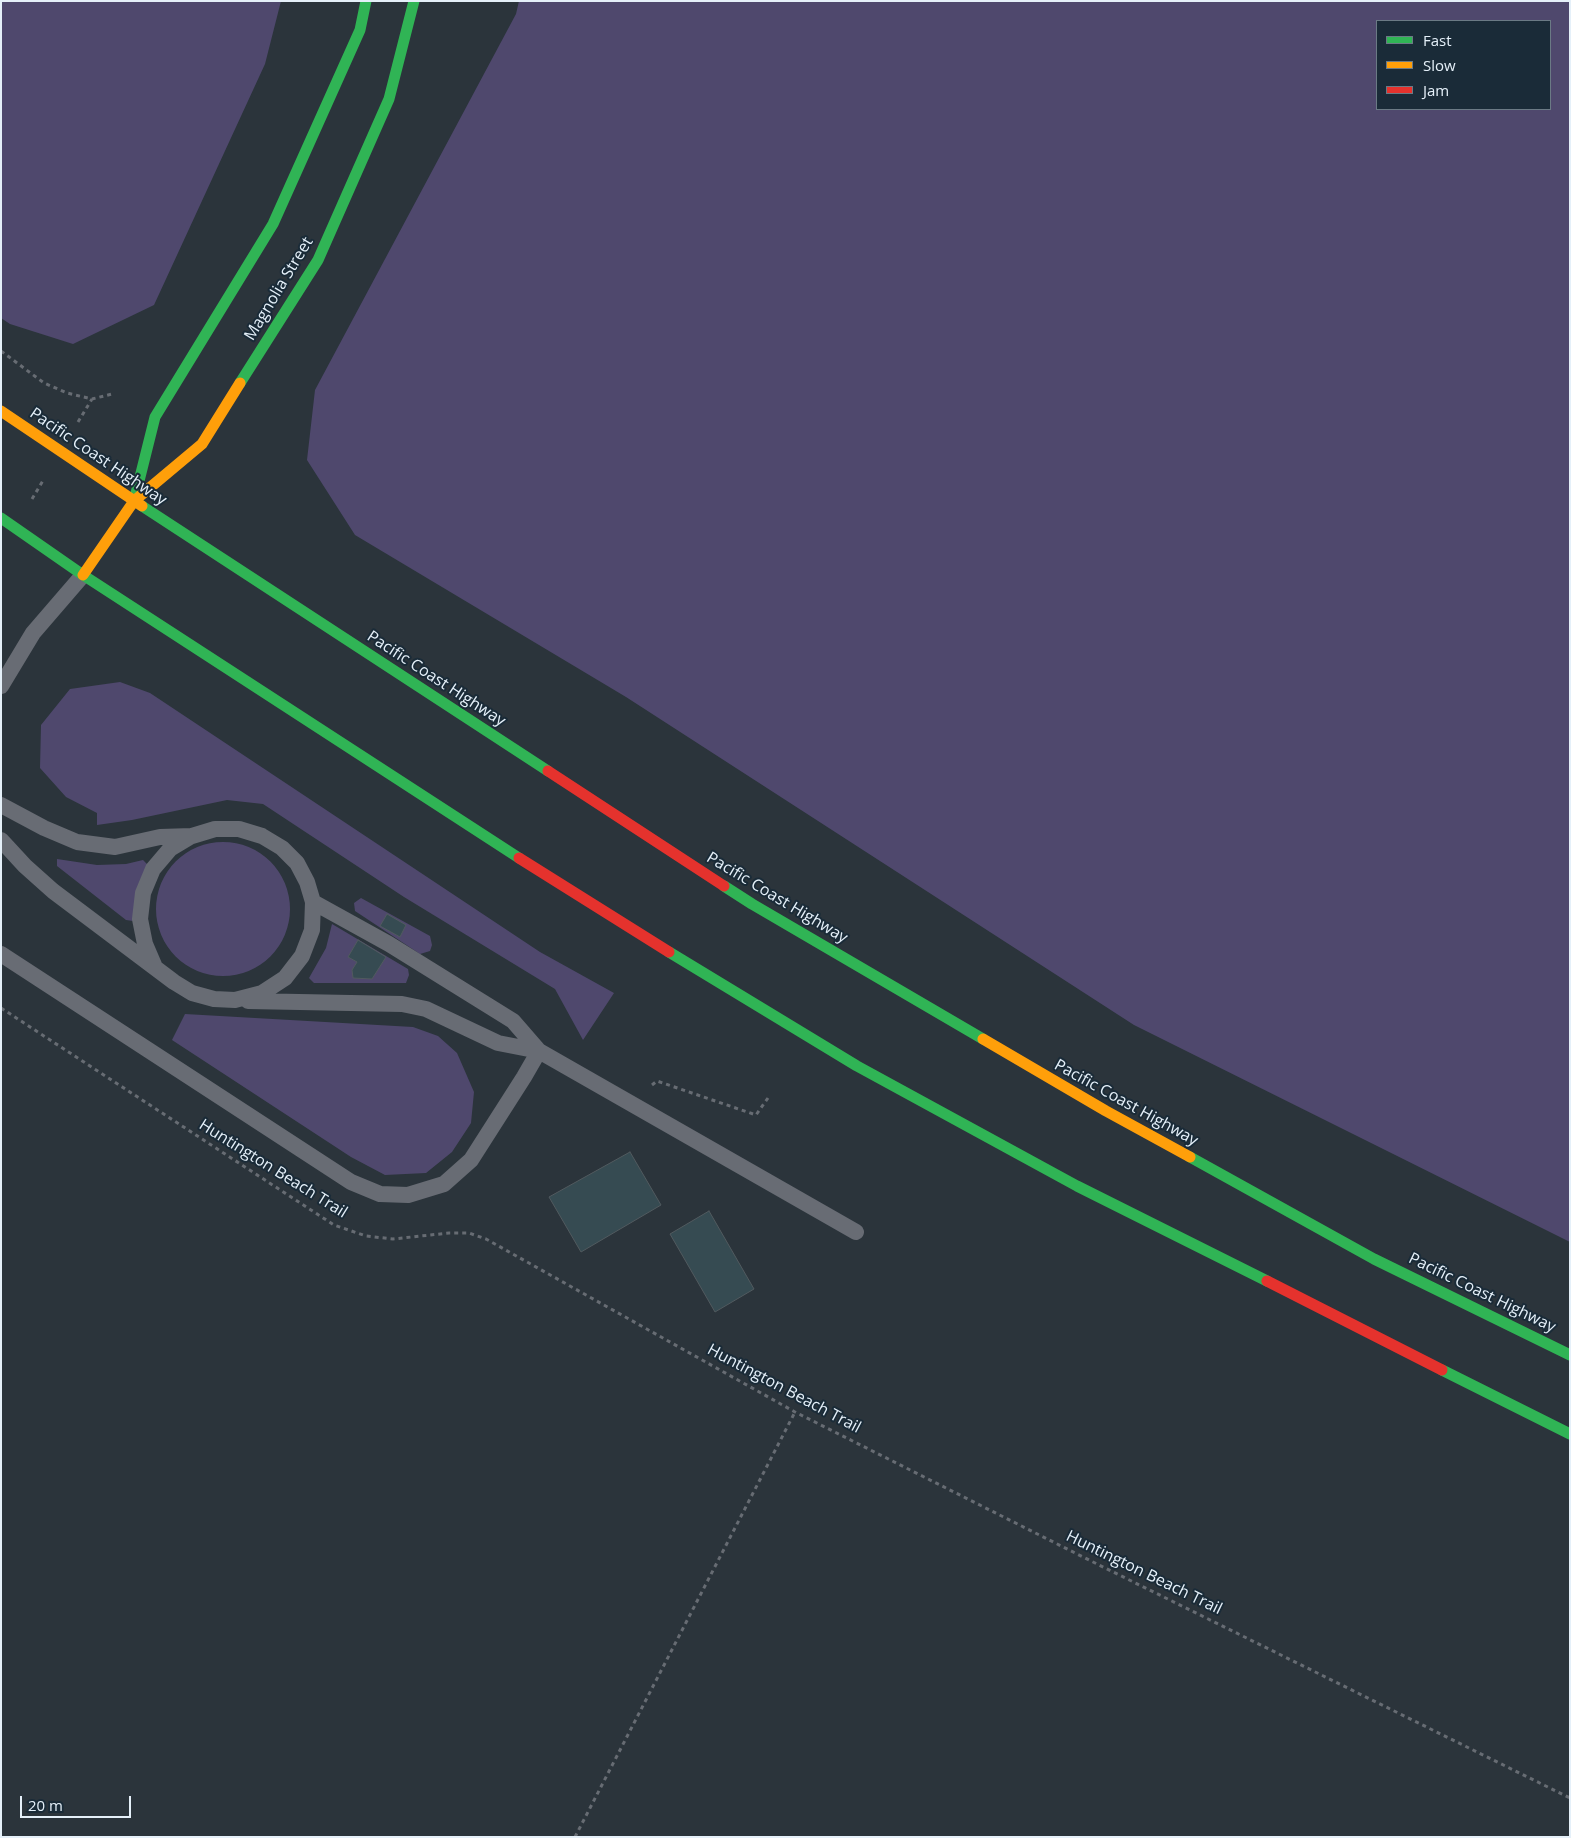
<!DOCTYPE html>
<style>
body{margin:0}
#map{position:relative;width:1571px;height:1838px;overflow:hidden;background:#2b343b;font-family:"Open Sans",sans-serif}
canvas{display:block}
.frame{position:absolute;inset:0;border:2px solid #e5f0f9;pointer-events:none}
.legend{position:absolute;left:1376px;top:20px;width:175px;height:90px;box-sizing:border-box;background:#1a2b38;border:1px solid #6b7a85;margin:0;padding:6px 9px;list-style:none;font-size:15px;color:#e5f0f9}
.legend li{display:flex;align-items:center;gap:10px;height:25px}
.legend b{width:25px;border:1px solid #6b7a85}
.scale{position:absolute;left:20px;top:1796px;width:111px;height:22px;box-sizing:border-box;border:2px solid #e5f0f9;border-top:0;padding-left:6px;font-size:15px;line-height:18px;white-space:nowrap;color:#e5f0f9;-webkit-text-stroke:4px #1a2b38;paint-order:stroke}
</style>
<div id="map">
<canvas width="1571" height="1838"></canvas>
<div class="frame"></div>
<ul class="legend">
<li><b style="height:6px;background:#30b455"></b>Fast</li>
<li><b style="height:6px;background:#ff9f0a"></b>Slow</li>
<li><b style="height:6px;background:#e5322d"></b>Jam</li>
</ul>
<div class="scale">20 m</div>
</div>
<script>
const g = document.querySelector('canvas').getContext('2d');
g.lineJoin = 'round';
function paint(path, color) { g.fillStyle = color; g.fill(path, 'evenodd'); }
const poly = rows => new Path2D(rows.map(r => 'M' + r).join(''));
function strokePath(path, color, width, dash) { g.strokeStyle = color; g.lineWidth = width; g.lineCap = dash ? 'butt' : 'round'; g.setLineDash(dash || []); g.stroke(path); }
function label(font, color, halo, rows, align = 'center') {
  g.font = font + ' "Open Sans",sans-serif'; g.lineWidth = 4; g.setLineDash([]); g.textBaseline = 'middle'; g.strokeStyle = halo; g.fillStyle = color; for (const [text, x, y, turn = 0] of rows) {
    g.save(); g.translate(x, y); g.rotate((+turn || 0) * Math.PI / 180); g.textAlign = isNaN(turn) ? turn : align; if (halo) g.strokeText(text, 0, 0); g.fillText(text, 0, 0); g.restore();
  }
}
paint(poly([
 [1,1,281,1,265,64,154,305,73,344,10,324,1,318],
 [519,1,1570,1,1570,1242,1134,1025,626,697,355,535,307,460,315,390,516,14],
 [1550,21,1550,109,1377,109,1377,21],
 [120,682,150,693,540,952,614,993,583,1040,555,989,404,897,263,804,227,800,132,820,97,825,97,813,66,797,40,768,41,725,70,689],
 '156 909a67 67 0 1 1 134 0a67 67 0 1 1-134 0Z',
 [57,859,97,865,126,864,143,860,148,865,133,921,126,920,57,866],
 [361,898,430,936,432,945,430,951,420,954,355,911,354,903],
 [332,924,408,969,409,975,406,983,314,983,309,978,326,948],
 [185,1014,413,1027,438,1036,457,1053,474,1092,471,1123,452,1152,426,1173,385,1175,351,1157,172,1040]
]), '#4f486d');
const building = poly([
 [387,914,406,925,400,937,380,926,387,914],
 [358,940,386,957,372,979,353,978,352,970,357,962,348,957,358,940],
 [630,1152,661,1205,581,1252,549,1197,630,1152],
 [709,1211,754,1289,715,1312,670,1234,709,1211]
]);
paint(building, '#364b52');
strokePath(building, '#515a5f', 1);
strokePath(poly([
 [1,351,44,383,67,393,92,399,112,394],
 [78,422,92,399],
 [32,499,44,479],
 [1,1008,334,1225,366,1236,393,1239,449,1233,469,1233,486,1239,795,1412,1093,1562,1570,1798],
 [652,1085,657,1081,756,1115,768,1098],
 [575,1837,795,1412]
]), '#676c73', 3, [4, 4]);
strokePath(poly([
 [1,686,33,633,83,575],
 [1,805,44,828,77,842,115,847,160,837,192,836,215,829,239,829,262,836,282,848,297,863,307,882,313,902,312,930,302,956,285,978,262,993,235,1000,214,999,192,993,174,982,53,891,25,866,1,840],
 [313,902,389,944,513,1021,539,1051],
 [1,954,351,1182,380,1194,408,1195,444,1184,471,1160,524,1077,539,1051],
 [154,965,145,944,140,919,143,893,153,869,170,849,190,837],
 [248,1001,402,1004,426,1009,498,1043,539,1051,856,1232]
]), '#686c74', 16);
strokePath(poly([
 [240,383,318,260,389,99,414,1],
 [134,501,155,417,273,224,360,30,366,1],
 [142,506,548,771],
 [1,518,83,575,519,858],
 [724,886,752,904,983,1039],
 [669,952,857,1066,1077,1186,1267,1281],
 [1190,1157,1374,1259,1570,1355],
 [1442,1370,1570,1434]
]), '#30b455', 11);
strokePath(poly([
 [1,411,142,506],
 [83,575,134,501,202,444,240,383],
 [983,1039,1106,1111,1190,1157]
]), '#ff9f0a', 11);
strokePath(poly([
 [548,771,724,886],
 [519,858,669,952],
 [1267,1281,1442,1370]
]), '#e5322d', 11);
label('16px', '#e5f0f9', '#1a2b38', [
 ["Magnolia Street",279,289,-59],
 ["Pacific Coast Highway",98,457,34],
 ["Pacific Coast Highway",436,679,33],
 ["Pacific Coast Highway",777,898,31],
 ["Pacific Coast Highway",1126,1103,29],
 ["Huntington Beach Trail",273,1169,32],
 ["Pacific Coast Highway",1482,1293,26],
 ["Huntington Beach Trail",784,1389,28],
 ["Huntington Beach Trail",1144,1573,26]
]);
</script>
